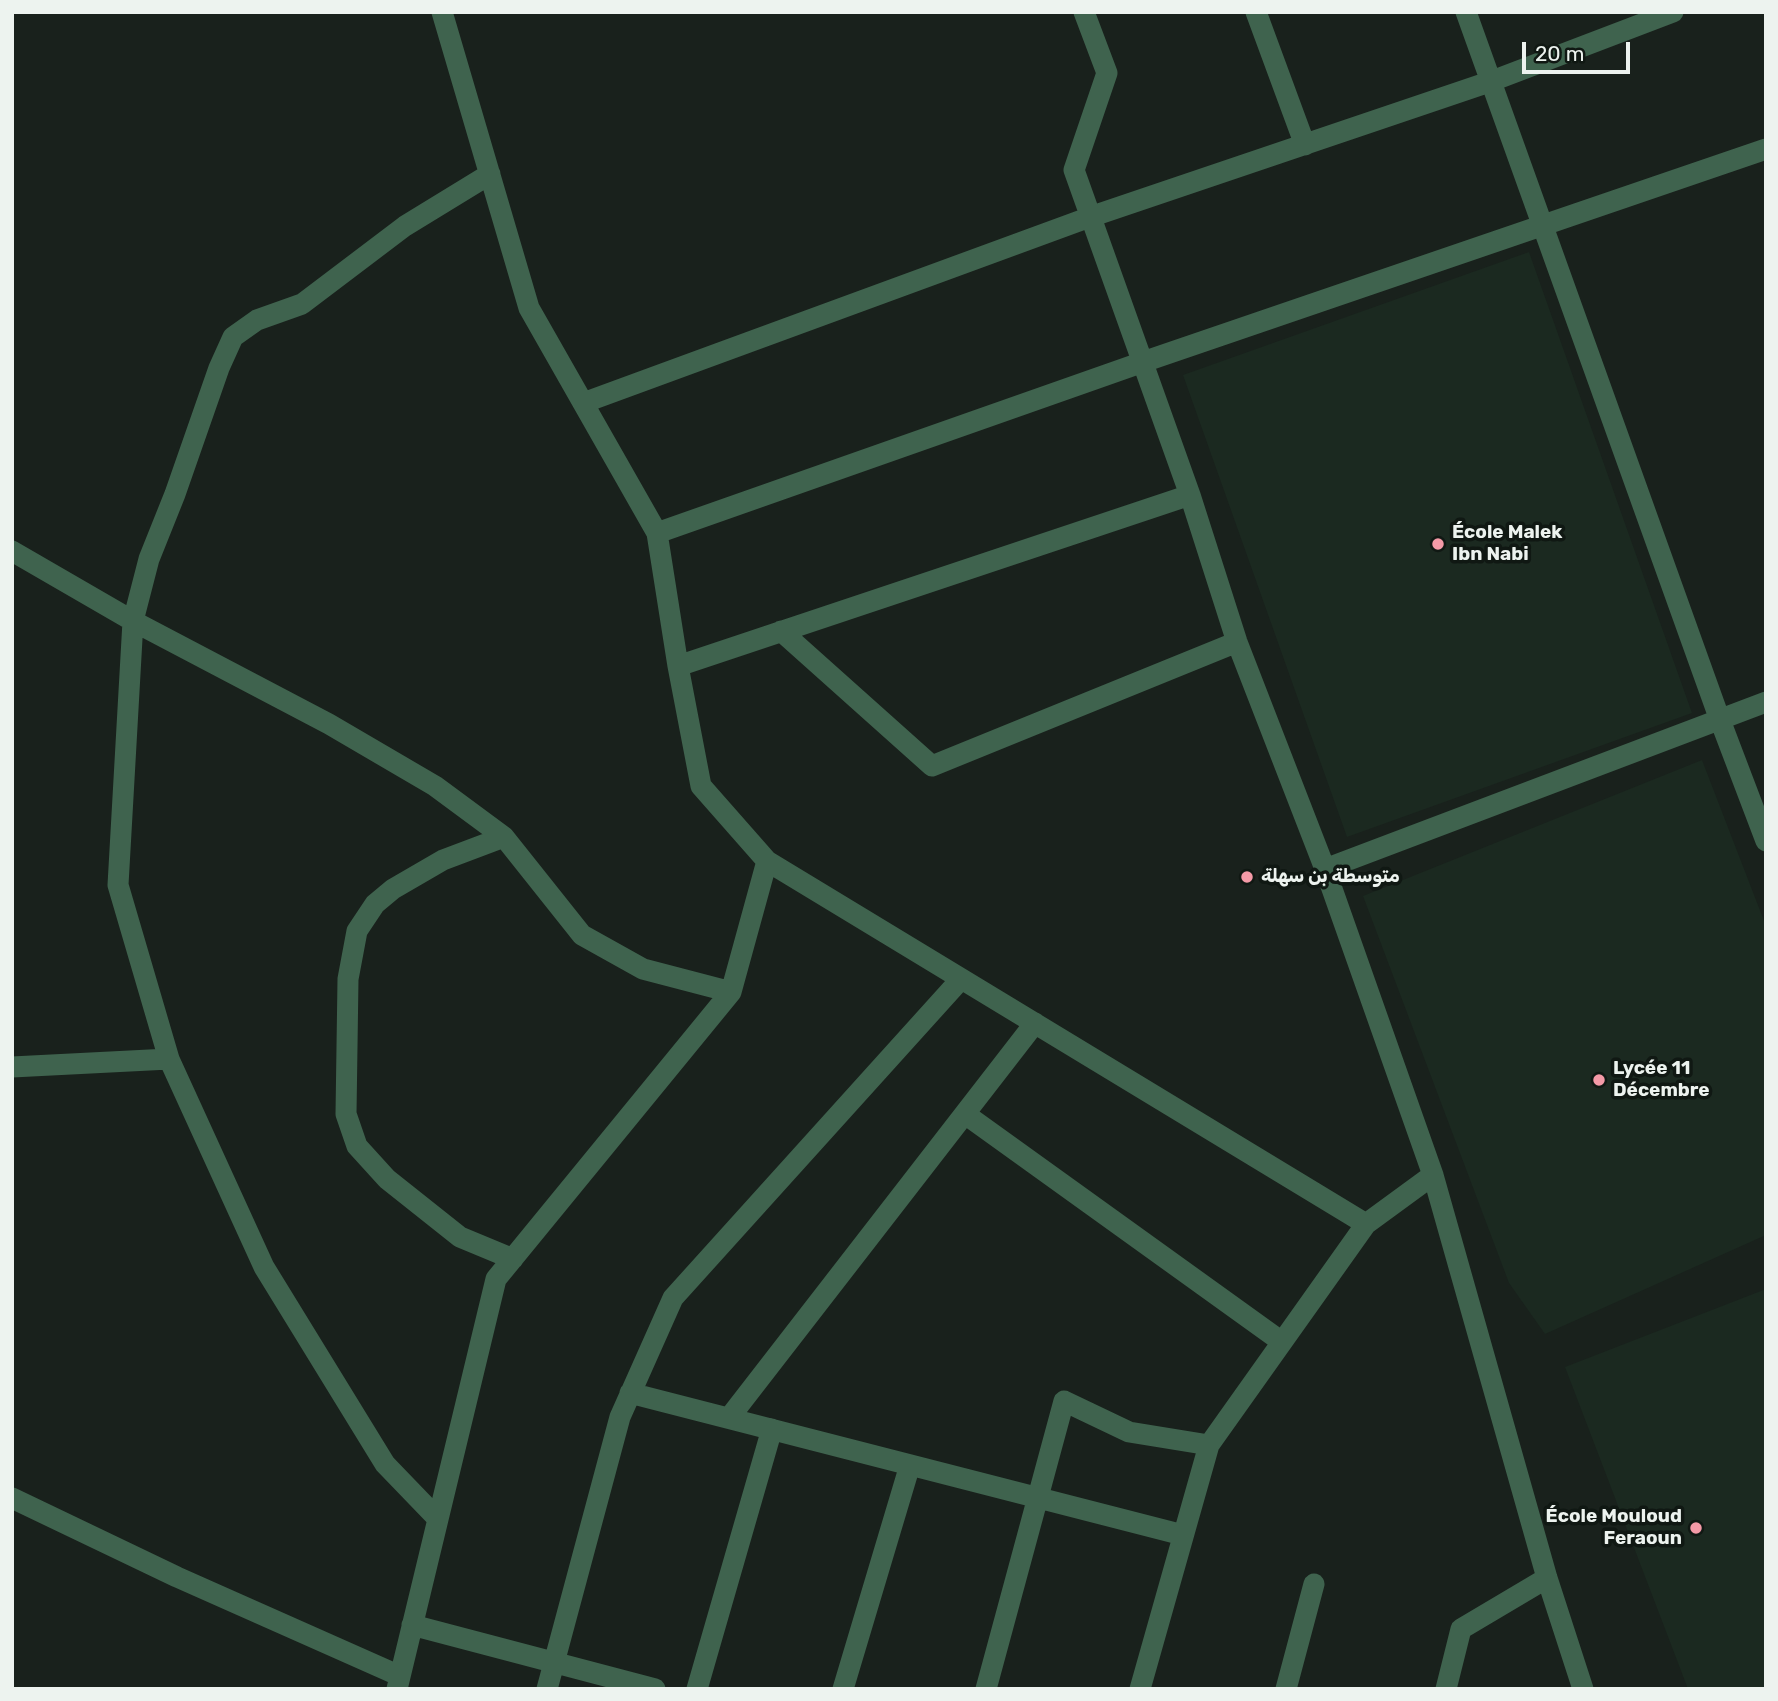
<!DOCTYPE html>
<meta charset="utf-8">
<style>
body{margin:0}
#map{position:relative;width:1778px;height:1701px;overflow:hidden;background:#19211c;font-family:Rubik,sans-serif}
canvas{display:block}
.frame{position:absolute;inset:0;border:14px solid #edf3ef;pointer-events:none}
.scale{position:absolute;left:1522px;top:42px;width:108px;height:32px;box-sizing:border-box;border:4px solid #edf3ef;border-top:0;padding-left:9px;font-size:21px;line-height:24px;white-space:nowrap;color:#edf3ef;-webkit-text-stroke:5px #101813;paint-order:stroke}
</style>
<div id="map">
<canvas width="1778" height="1701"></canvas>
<div class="frame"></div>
<div class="scale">20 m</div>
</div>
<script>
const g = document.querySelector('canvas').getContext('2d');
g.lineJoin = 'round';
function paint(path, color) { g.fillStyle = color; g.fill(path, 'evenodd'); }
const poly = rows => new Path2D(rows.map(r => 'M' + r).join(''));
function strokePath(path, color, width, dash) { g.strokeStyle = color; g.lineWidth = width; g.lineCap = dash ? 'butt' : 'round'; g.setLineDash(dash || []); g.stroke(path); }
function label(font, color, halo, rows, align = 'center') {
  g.font = font + ' Rubik,Vazirmatn,sans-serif'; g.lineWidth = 7; g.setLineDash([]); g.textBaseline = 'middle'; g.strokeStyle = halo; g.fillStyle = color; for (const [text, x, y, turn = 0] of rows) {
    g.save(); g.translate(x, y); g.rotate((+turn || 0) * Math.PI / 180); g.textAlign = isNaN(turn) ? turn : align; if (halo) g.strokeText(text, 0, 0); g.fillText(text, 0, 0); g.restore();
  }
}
paint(poly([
 [1529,252,1692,713,1347,837,1183,375],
 [1702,760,1766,926,1766,1235,1545,1334,1509,1283,1363,896],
 [1766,1289,1766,1689,1688,1689,1565,1367]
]), '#1b2920');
strokePath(poly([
 [442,12,529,308,657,533,678,666,701,786,767,861,1366,1224,1433,1175],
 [1084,12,1107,73,1074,170,1190,495,1237,642,1325,869,1433,1175,1547,1578,1583,1689],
 [1256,12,1305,145],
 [1466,12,1720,720,1766,841],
 [583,403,1090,217,1492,81,1673,12],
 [657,533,1143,362,1766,149],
 [12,551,133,621,329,724,435,786,504,837,582,935,643,969,731,992],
 [781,631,932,766,1237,642],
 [678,666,1190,495],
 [504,837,443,860,393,889,375,904,357,931,348,979,346,1114,357,1146,387,1179,460,1237,513,1259],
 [1325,869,1766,702],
 [12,1067,169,1059],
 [965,1114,1282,1342],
 [630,1393,1183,1535],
 [729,1418,1035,1023],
 [12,1498,177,1577,400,1676],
 [438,1519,385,1464,264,1267,169,1059,118,885,133,621,149,559,175,494,219,368,233,337,257,320,302,304,405,226,490,174],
 [412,1625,655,1689],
 [397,1689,496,1279,731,992,767,861],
 [547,1689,620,1417,673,1298,961,979],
 [697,1689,772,1429],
 [843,1689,910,1465],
 [986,1689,1064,1401,1129,1432,1209,1445],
 [1140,1689,1209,1445,1366,1224],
 [1286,1689,1314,1584],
 [1446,1689,1461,1629,1547,1578]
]), '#3f634e', 21);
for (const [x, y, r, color] of [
 [1438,544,7,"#f49aa7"],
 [1247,877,7,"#f49aa7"],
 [1599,1080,7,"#f49aa7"],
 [1696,1528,7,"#f49aa7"]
]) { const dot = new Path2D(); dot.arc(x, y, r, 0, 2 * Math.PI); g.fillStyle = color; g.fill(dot); strokePath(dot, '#101813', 2.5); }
label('bold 19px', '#edf3ef', '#101813', [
 ["École Malek",1452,533],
 ["Ibn Nabi",1452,555],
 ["متوسطة بن سهلة",1261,877],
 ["Lycée 11",1613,1069],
 ["Décembre",1613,1091],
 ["École Mouloud",1682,1517,"right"],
 ["Feraoun",1682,1539,"right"]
], 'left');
</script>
